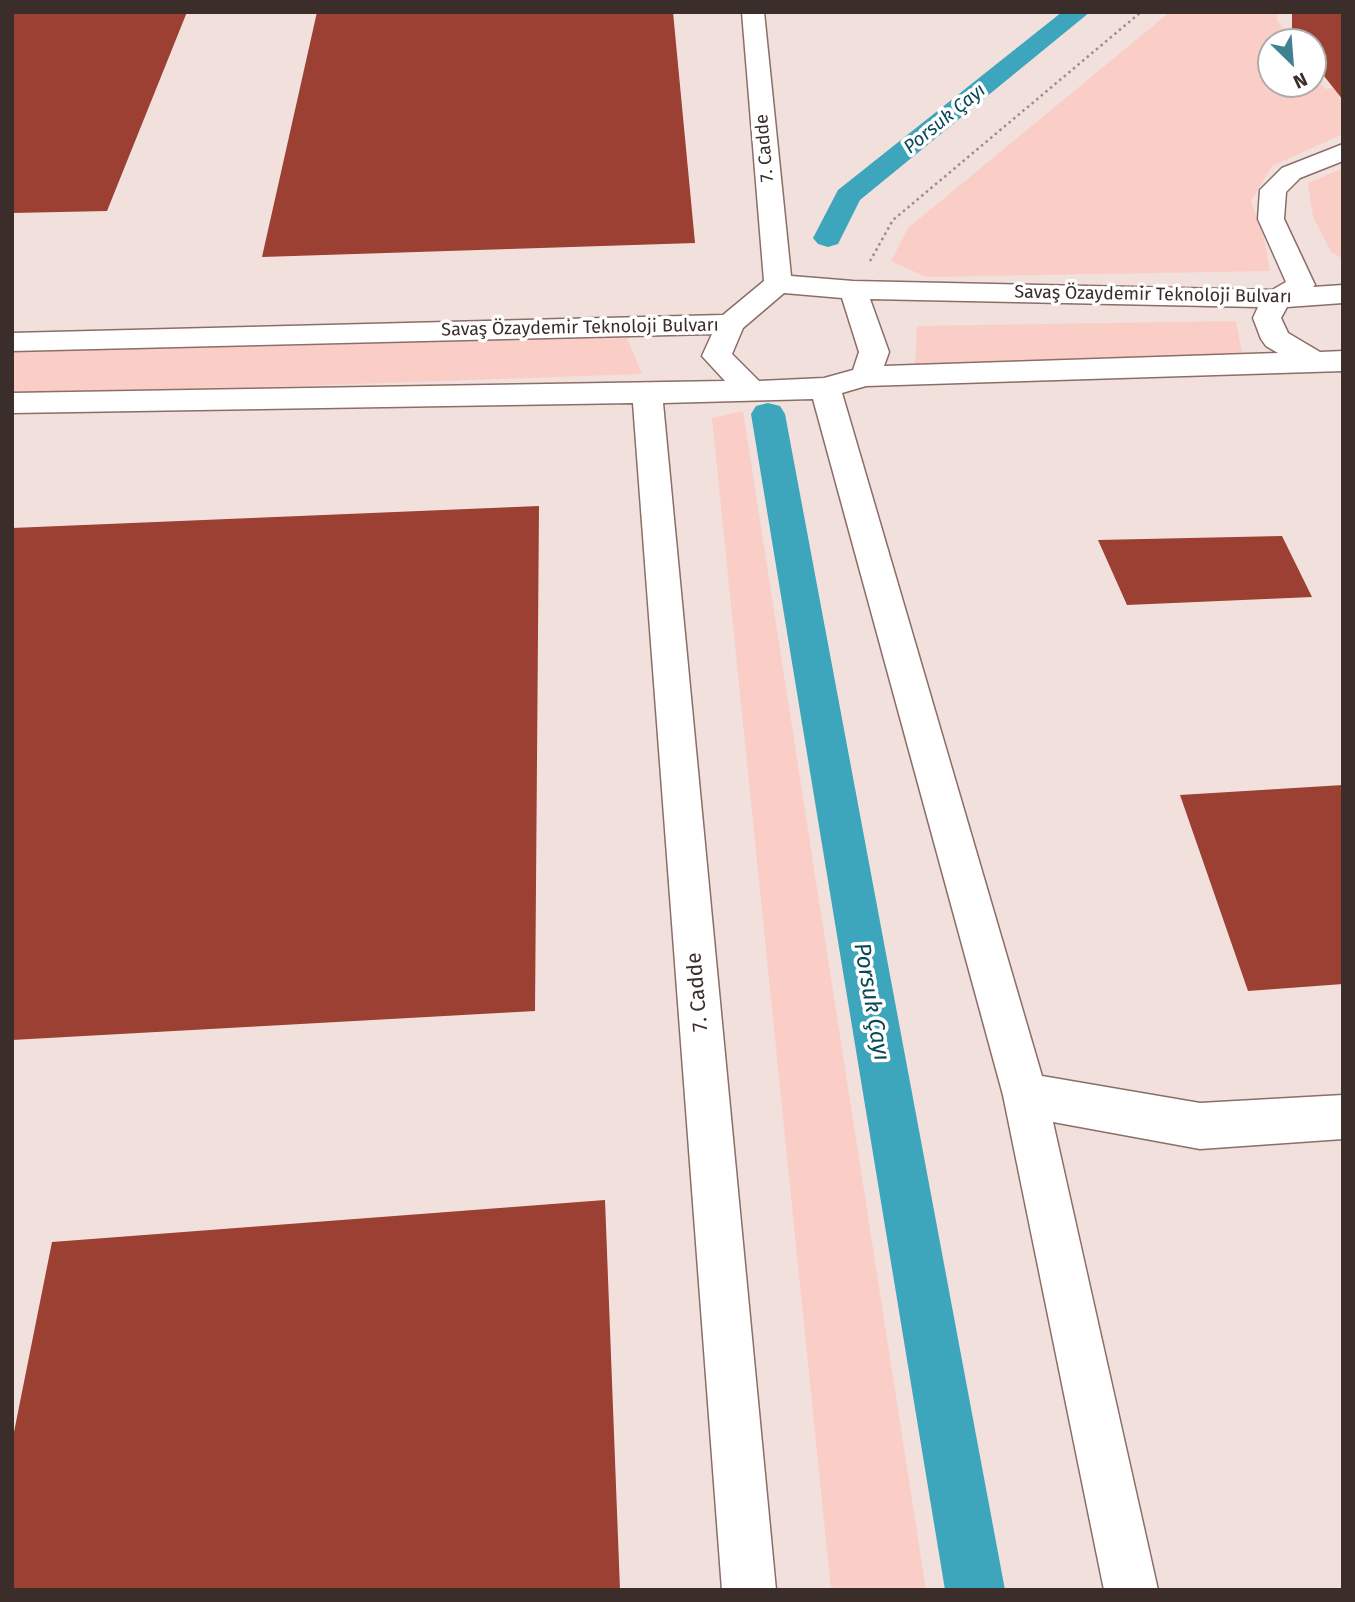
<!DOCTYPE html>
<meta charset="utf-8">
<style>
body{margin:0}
#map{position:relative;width:1355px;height:1602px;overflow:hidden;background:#fdefec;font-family:"Fira Sans",sans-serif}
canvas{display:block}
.frame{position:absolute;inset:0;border:14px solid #3a2d2a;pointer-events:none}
.north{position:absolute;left:1257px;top:28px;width:70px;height:70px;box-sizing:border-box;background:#fff;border:2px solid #b0abaa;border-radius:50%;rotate:155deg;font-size:19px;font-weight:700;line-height:28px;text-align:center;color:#3a2d2a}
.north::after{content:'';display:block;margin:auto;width:24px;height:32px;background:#3f8292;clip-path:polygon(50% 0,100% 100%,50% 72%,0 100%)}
</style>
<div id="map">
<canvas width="1355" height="1602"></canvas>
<div class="frame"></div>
<div class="north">N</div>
</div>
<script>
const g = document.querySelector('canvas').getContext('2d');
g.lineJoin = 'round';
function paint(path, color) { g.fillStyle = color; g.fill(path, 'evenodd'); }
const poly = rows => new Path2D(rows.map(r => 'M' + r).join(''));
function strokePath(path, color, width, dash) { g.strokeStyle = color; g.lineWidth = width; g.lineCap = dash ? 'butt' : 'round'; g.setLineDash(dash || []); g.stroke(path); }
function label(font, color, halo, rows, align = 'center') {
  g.font = font + ' "Fira Sans",sans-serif'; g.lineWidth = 7; g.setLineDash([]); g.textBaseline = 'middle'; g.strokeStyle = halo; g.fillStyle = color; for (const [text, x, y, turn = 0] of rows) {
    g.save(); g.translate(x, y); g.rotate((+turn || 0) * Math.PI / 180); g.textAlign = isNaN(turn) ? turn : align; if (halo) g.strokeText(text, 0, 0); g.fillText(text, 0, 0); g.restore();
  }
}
paint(poly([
 [12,12,1343,12,1343,1590,12,1590],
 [1271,42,1313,42,1313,84,1271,84]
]), '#f1e0dc');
paint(poly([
 [1170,12,1277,12,1277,20,1292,42,1271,42,1271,84,1313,84,1313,73,1325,89,1343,87,1343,134,1272,166,1251,201,1264,238,1270,271,926,277,891,261,908,228],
 [1343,168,1343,259,1331,252,1313,217,1308,183],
 [1236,321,1242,353,915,366,917,326],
 [627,338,642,374,12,396,12,352],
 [743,411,926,1590,831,1590,712,418]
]), '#facec6');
paint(poly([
 [1062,12,1090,12,860,200,838,244,828,247,818,244,813,238,838,190,1062,12],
 [768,403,780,406,785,414,1005,1590,945,1590,751,414,756,406,768,403]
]), '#3da6bd');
paint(poly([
 [12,12,187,12,107,211,12,213],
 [317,12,673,12,695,243,262,257],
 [1292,12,1343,12,1343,100,1313,62,1313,42,1298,42,1292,35],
 [539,506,535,1011,12,1040,12,528],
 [1282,536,1312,597,1127,605,1098,540],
 [1343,785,1343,984,1248,991,1180,795],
 [605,1200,620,1590,12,1590,12,1442,52,1242]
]), '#9b4032');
const minor = poly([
 [742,12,764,12,791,276,853,281,1272,290,1286,282,1258,219,1260,190,1282,168,1343,144,1343,161,1300,178,1286,192,1284,219,1315,285,1313,287,1343,285,1343,303,1287,307,1281,318,1288,333,1320,352,1343,351,1343,371,866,386,842,393,1042,1076,1200,1103,1343,1095,1343,1139,1200,1149,1053,1122,1158,1590,1104,1590,1003,1095,813,399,663,403,776,1590,722,1590,633,403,12,413,12,393,725,381,702,356,712,334,12,351,12,333,723,315,764,281,742,12],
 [784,293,842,298,859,352,853,370,824,378,759,381,732,354,743,328,784,293],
 [870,299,1258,307,1253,318,1261,339,1266,346,1278,353,884,366,889,352,870,299]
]);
strokePath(minor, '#8c6d67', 3);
strokePath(poly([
 [870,261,893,220,1141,12]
]), '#9a8d8a', 2.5, [2.5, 3.5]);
paint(minor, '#fff');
label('18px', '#3a2d2a', '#fff', [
 ["7. Cadde",765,148,-95],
 ["Savaş Özaydemir Teknoloji Bulvarı",1153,295,1],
 ["Savaş Özaydemir Teknoloji Bulvarı",580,328,-1]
]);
label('italic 19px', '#094855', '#fff', [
 ["Porsuk Çayı",945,119,-39]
]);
label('21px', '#3a2d2a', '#fff', [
 ["7. Cadde",698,992,-95]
]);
label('italic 23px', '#094855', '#fff', [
 ["Porsuk Çayı",871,1002,80]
]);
</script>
